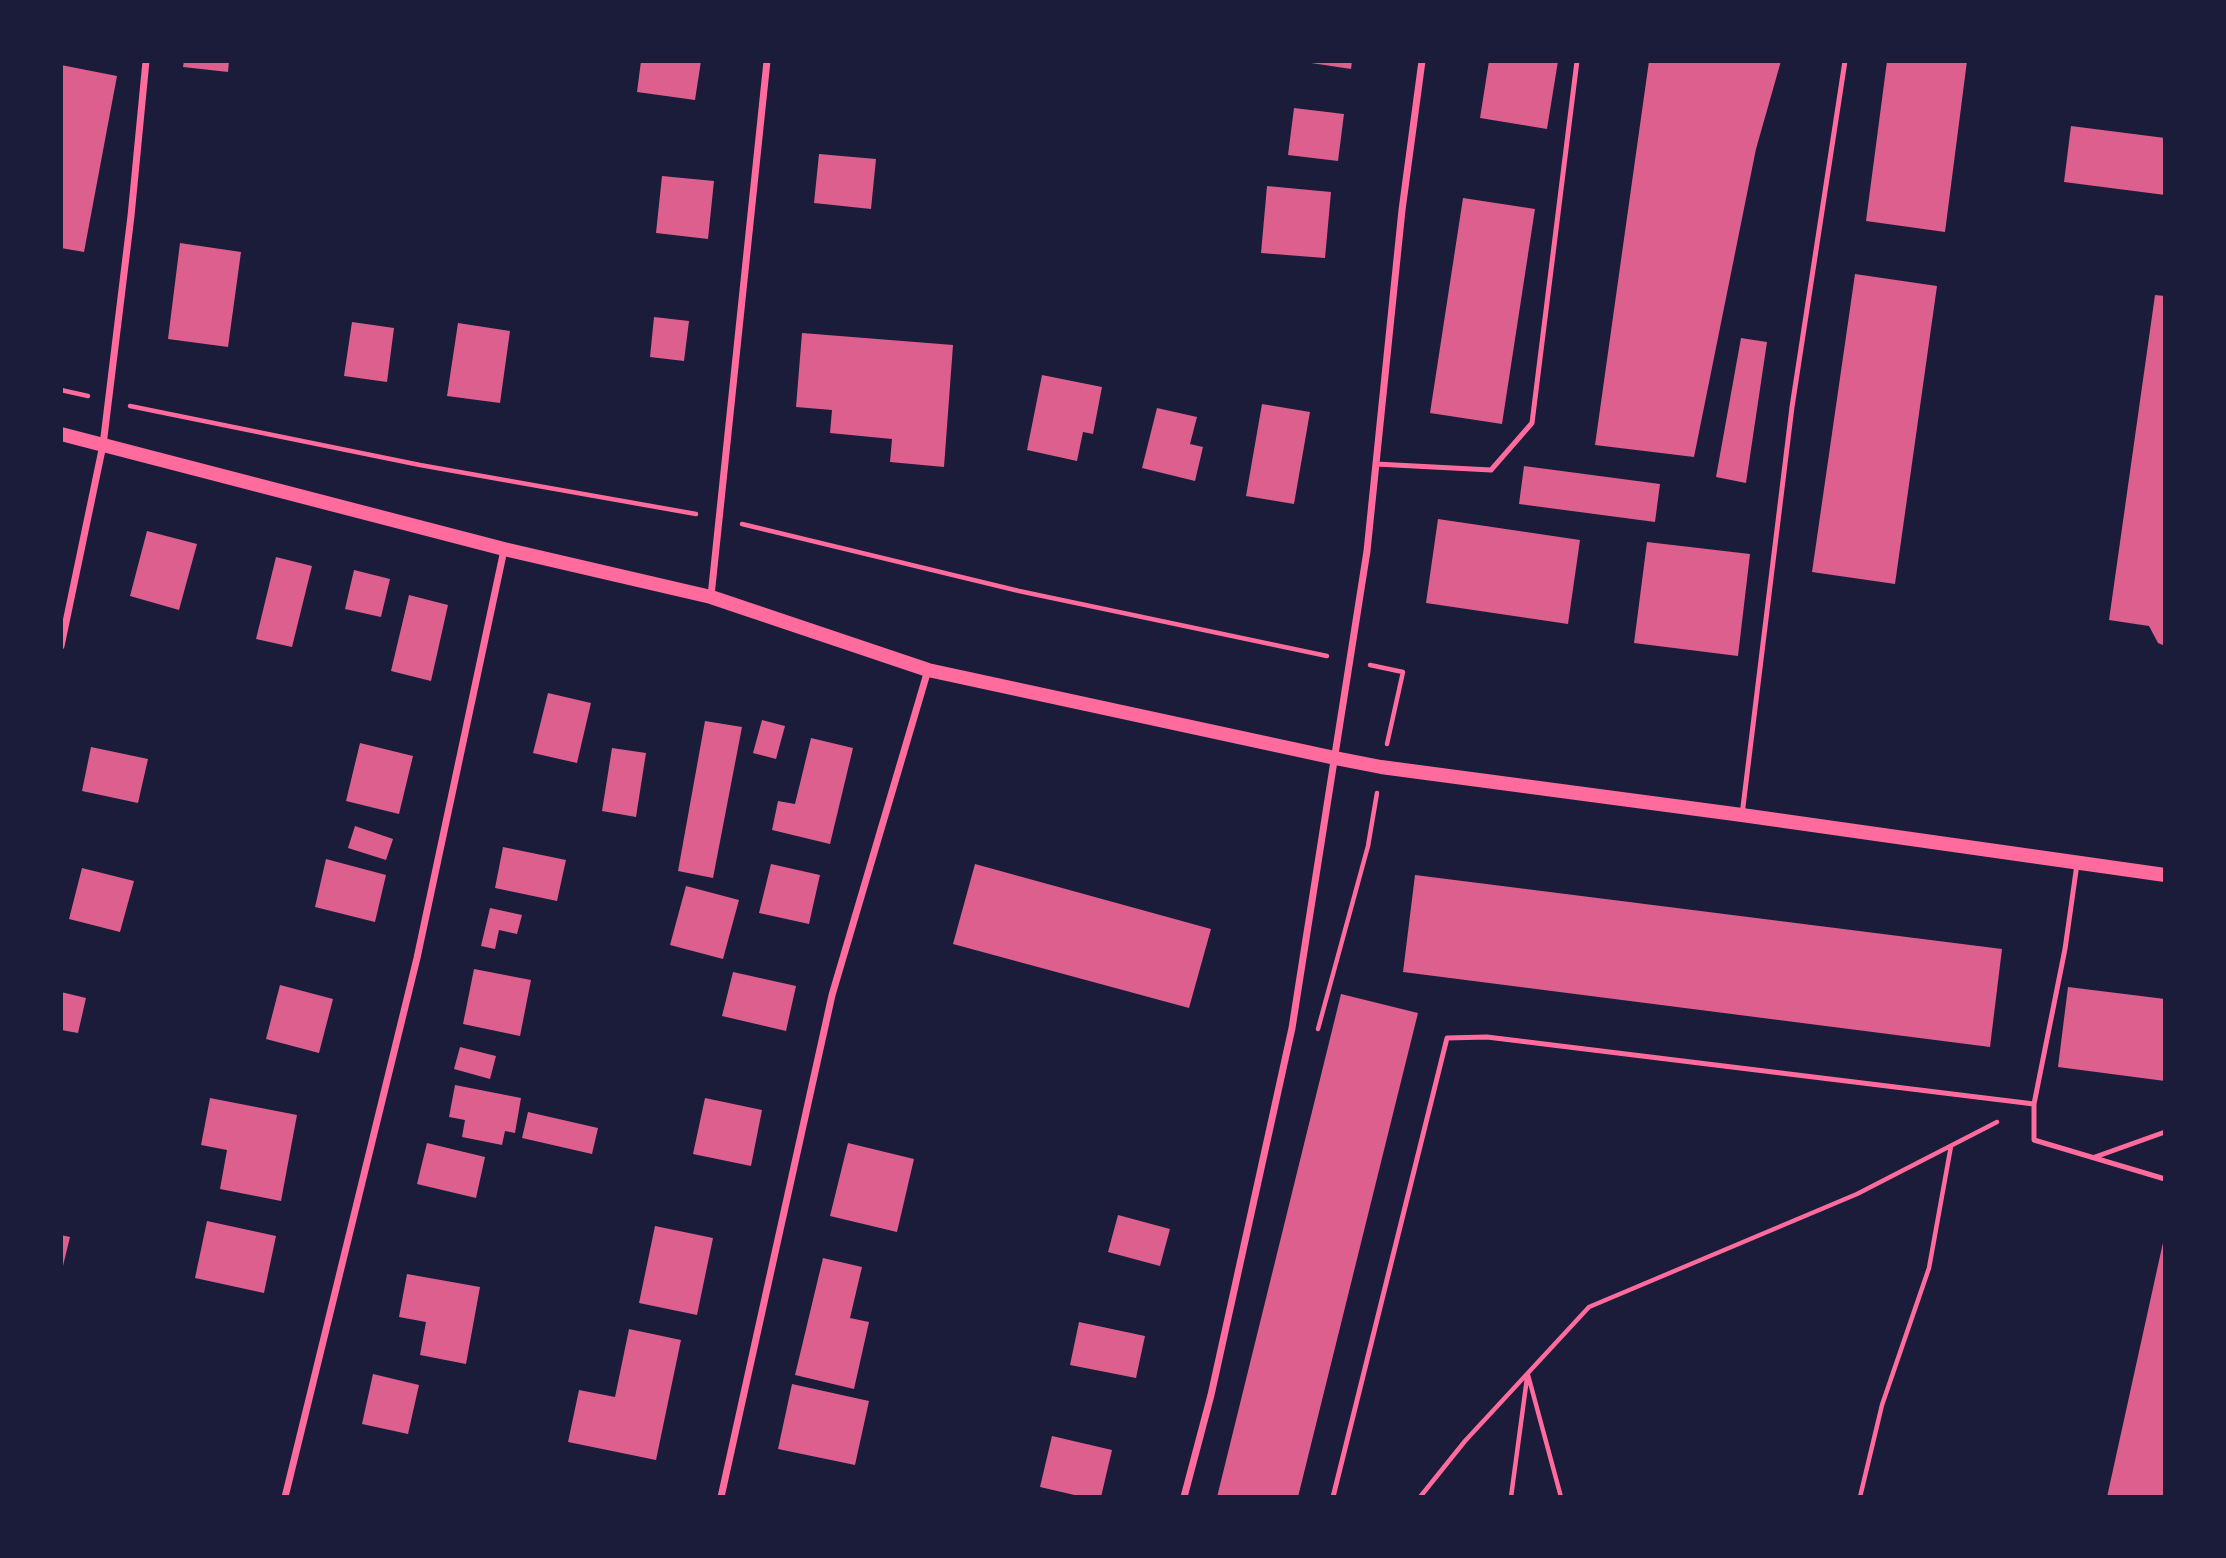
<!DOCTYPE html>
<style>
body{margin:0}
#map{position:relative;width:2226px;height:1558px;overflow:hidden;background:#1b1b3a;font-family:"Fira Sans",sans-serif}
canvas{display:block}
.frame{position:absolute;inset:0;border:63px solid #1b1b3a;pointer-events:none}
</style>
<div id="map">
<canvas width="2226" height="1558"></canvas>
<div class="frame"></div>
</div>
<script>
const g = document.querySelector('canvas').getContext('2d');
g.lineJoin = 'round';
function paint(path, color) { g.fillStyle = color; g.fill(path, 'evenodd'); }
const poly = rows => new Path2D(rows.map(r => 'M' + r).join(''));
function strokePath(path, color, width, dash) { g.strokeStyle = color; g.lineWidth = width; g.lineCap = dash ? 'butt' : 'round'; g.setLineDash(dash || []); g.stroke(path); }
paint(poly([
 [184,61,229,61,228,72,183,67],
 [641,61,701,61,695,100,637,92],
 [1298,61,1352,61,1351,69],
 [1489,61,1558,61,1547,129,1480,118],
 [1649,61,1781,61,1756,149,1694,457,1595,445],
 [1887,61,1967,61,1945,232,1866,221],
 [61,65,117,76,84,252,61,248],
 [1294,108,1344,114,1338,161,1288,155],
 [2071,126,2165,138,2165,195,2064,182],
 [819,154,876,159,871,209,814,203],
 [662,176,714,181,708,239,656,233],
 [1267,186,1331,192,1325,258,1261,253],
 [1463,198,1535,209,1502,424,1430,413],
 [180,243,241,252,228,347,168,339],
 [1855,274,1937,286,1895,584,1812,572],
 [2155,295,2165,296,2165,646,2158,643,2149,626,2109,620],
 [654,317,689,321,684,361,650,357],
 [352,322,394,328,387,382,344,376],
 [458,323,510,331,500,403,447,396],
 [802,333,953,345,944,467,890,462,892,439,830,433,832,410,796,407],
 [1741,338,1767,342,1746,483,1716,477],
 [1042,375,1102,387,1093,434,1083,432,1077,461,1027,450],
 [1262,404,1310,412,1294,504,1246,496],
 [1157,408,1197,417,1190,444,1203,447,1195,481,1142,468],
 [1524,466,1660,484,1655,522,1519,504],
 [1438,519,1580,540,1568,624,1426,603],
 [147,531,197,544,179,610,130,596],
 [1647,542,1750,554,1738,656,1634,643],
 [276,557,312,566,292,647,256,639],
 [354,570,390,579,381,617,345,609],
 [409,595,448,605,431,681,391,671],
 [548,693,591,703,577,763,533,753],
 [762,720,785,726,776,759,753,753],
 [705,721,742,727,713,878,678,871],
 [811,738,853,748,830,844,772,830,778,801,795,804],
 [360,743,413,756,399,814,346,801],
 [91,747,148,759,138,803,82,791],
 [612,748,646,753,636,817,602,811],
 [355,826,393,839,386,860,348,848],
 [503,847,566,860,557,901,495,888],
 [326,859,386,875,375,922,315,907],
 [771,864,820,875,809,924,759,913],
 [975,864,1211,929,1189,1008,953,944],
 [82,868,134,881,120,932,69,919],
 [1415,875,2002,949,1990,1047,1403,972],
 [686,886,739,900,723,959,670,945],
 [490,908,522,915,517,934,499,930,495,949,481,946],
 [474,969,531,980,520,1036,463,1024],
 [733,972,796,986,786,1031,722,1016],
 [280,985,333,999,319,1053,266,1039],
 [2068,987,2165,999,2165,1081,2058,1067],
 [61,992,86,998,78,1033,61,1030],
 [1341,994,1418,1013,1298,1497,1217,1497],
 [460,1047,496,1056,490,1079,454,1069],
 [455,1085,521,1098,515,1133,505,1131,502,1145,462,1137,465,1120,449,1117],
 [210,1098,297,1115,281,1201,220,1189,227,1150,201,1145],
 [705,1098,762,1110,751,1166,693,1154],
 [528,1112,598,1128,592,1154,522,1138],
 [427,1143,485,1157,476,1198,417,1184],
 [848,1143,914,1159,897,1232,830,1216],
 [1118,1215,1170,1229,1160,1266,1108,1252],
 [207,1221,276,1236,264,1293,195,1278],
 [655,1226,713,1238,697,1315,639,1303],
 [61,1235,70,1237,62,1270,61,1270],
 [2164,1238,2165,1497,2107,1497],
 [823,1258,862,1267,850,1318,869,1322,854,1389,795,1375],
 [407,1274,480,1287,466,1364,420,1355,426,1322,399,1317],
 [1079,1322,1145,1336,1136,1378,1070,1365],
 [629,1329,681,1340,656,1460,568,1442,579,1390,615,1397],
 [373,1374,419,1385,408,1434,362,1424],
 [792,1384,869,1401,855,1465,778,1449],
 [1052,1436,1112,1450,1101,1497,1083,1497,1040,1487]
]), '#dd5f8e');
strokePath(poly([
 [61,390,88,396],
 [130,406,420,465,696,514],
 [742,524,1019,591,1327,656],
 [1370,665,1403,672,1387,744],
 [1318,1029,1368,846,1377,793],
 [1528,1375,1561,1497],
 [1420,1497,1465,1441,1589,1307,1857,1194,1997,1122],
 [1511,1497,1527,1378],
 [1860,1497,1882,1405,1929,1268,1951,1146]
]), '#ff6b9d', 4.5);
strokePath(poly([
 [1376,464,1491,470,1532,423,1577,61],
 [1742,815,1792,407,1845,61],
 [2077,864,2065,949,2034,1104,2034,1140,2165,1179],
 [2095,1157,2165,1132],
 [1333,1497,1447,1038,1487,1037,2034,1104]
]), '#ff6b9d', 5);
strokePath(poly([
 [711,596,767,61],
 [61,646,103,445,131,216,146,61],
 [285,1497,417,958,504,550],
 [721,1497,832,995,928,670],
 [1184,1497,1211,1395,1292,1028,1367,551,1402,210,1422,61]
]), '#ff6b9d', 7);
strokePath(poly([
 [61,434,504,549,711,597,928,670,1335,758,1381,767,1742,815,2165,875]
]), '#ff6b9d', 14);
</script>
